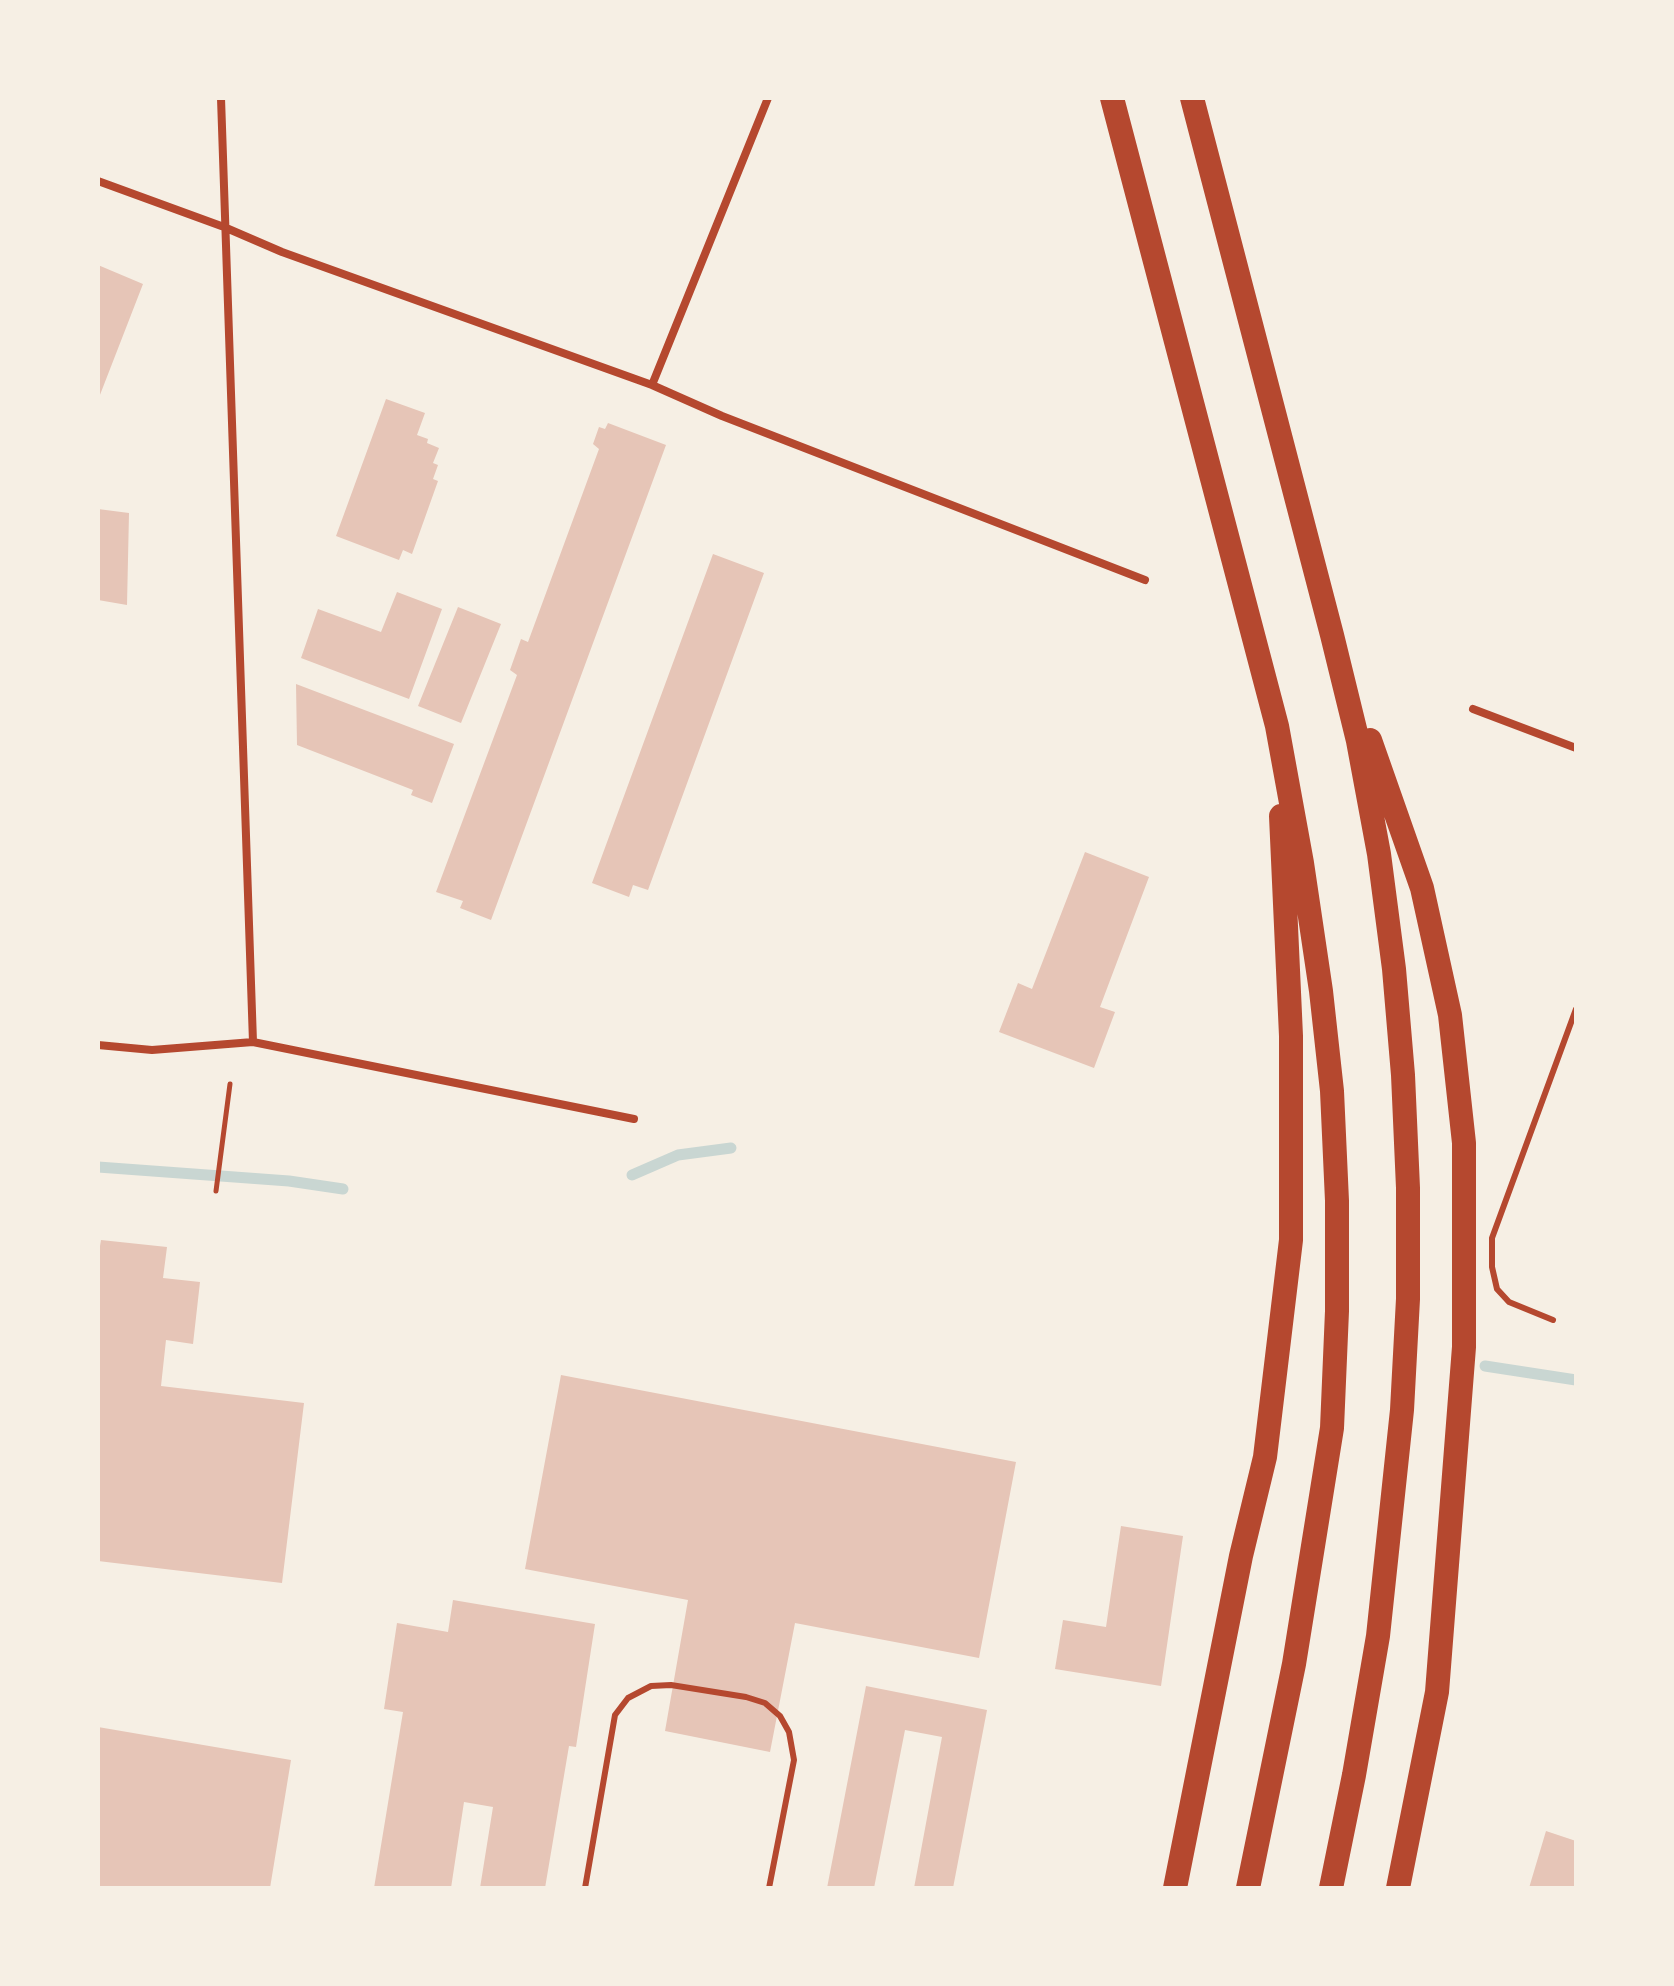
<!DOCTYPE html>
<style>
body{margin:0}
#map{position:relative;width:1674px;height:1986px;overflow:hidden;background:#f6efe4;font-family:Jost,sans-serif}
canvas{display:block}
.frame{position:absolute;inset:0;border:100px solid #f6efe4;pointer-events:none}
</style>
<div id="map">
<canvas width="1674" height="1986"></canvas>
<div class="frame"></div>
</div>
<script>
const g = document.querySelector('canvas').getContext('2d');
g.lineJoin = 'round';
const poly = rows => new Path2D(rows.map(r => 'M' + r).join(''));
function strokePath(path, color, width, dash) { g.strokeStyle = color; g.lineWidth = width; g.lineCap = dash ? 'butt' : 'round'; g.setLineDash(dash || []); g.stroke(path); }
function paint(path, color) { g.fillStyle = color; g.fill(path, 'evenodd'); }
strokePath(poly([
 [98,1167,289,1181,343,1189],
 [632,1175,678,1155,731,1148],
 [1485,1366,1576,1380]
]), '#c9d6d2', 11);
paint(poly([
 [98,265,143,284,98,400],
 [386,399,425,413,417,435,428,439,427,443,439,448,433,463,438,465,433,479,438,481,412,554,403,550,399,560,336,536],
 [608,423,666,445,491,920,460,908,463,901,436,892,517,675,510,670,521,639,528,642,599,449,593,444,599,427,605,429],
 [98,509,129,513,127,605,98,600],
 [713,554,764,573,648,890,633,885,629,897,592,883],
 [397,592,442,609,409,699,301,658,318,609,381,632],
 [458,607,501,624,461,723,418,706],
 [296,684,454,744,432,803,411,795,413,790,297,745],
 [1085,852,1149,877,1100,1007,1115,1012,1094,1068,999,1032,1018,983,1032,989],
 [101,1240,167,1247,163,1278,200,1282,193,1344,166,1340,161,1386,304,1403,282,1583,98,1561,98,1258],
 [561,1375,1016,1462,979,1658,795,1623,770,1752,665,1731,688,1600,525,1569],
 [1121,1526,1183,1536,1161,1686,1055,1669,1063,1620,1106,1627],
 [453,1600,595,1624,576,1747,569,1746,545,1888,480,1888,493,1807,464,1802,451,1888,374,1888,403,1712,384,1709,397,1623,448,1632],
 [866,1686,987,1710,953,1888,914,1888,942,1737,905,1730,874,1888,827,1888],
 [98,1727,291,1760,270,1888,98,1888],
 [1546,1831,1576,1841,1576,1888,1529,1888]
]), '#e6c5b7');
strokePath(poly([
 [216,1191,230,1084]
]), '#b5482f', 5);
strokePath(poly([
 [1553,1320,1509,1302,1497,1289,1492,1267,1492,1238,1576,1009],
 [585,1888,615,1715,628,1698,651,1686,671,1685,746,1697,765,1703,780,1716,789,1732,794,1760,769,1888]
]), '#b5482f', 6);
strokePath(poly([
 [221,98,253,1042],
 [98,181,224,227,282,252,652,385,722,416,1145,580],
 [652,385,768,98],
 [1473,709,1576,748],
 [98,1045,152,1050,253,1042,634,1119]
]), '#b5482f', 8);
strokePath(poly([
 [1112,98,1277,726,1302,863,1321,991,1332,1091,1337,1201,1337,1311,1332,1428,1294,1664,1248,1888],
 [1192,98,1332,635,1358,741,1379,854,1394,969,1403,1075,1408,1188,1408,1299,1402,1410,1378,1636,1354,1775,1331,1888],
 [1370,740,1422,888,1450,1015,1464,1143,1464,1347,1437,1692,1398,1888],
 [1175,1888,1241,1556,1265,1457,1291,1240,1291,1036,1281,816]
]), '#b5482f', 24);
</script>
